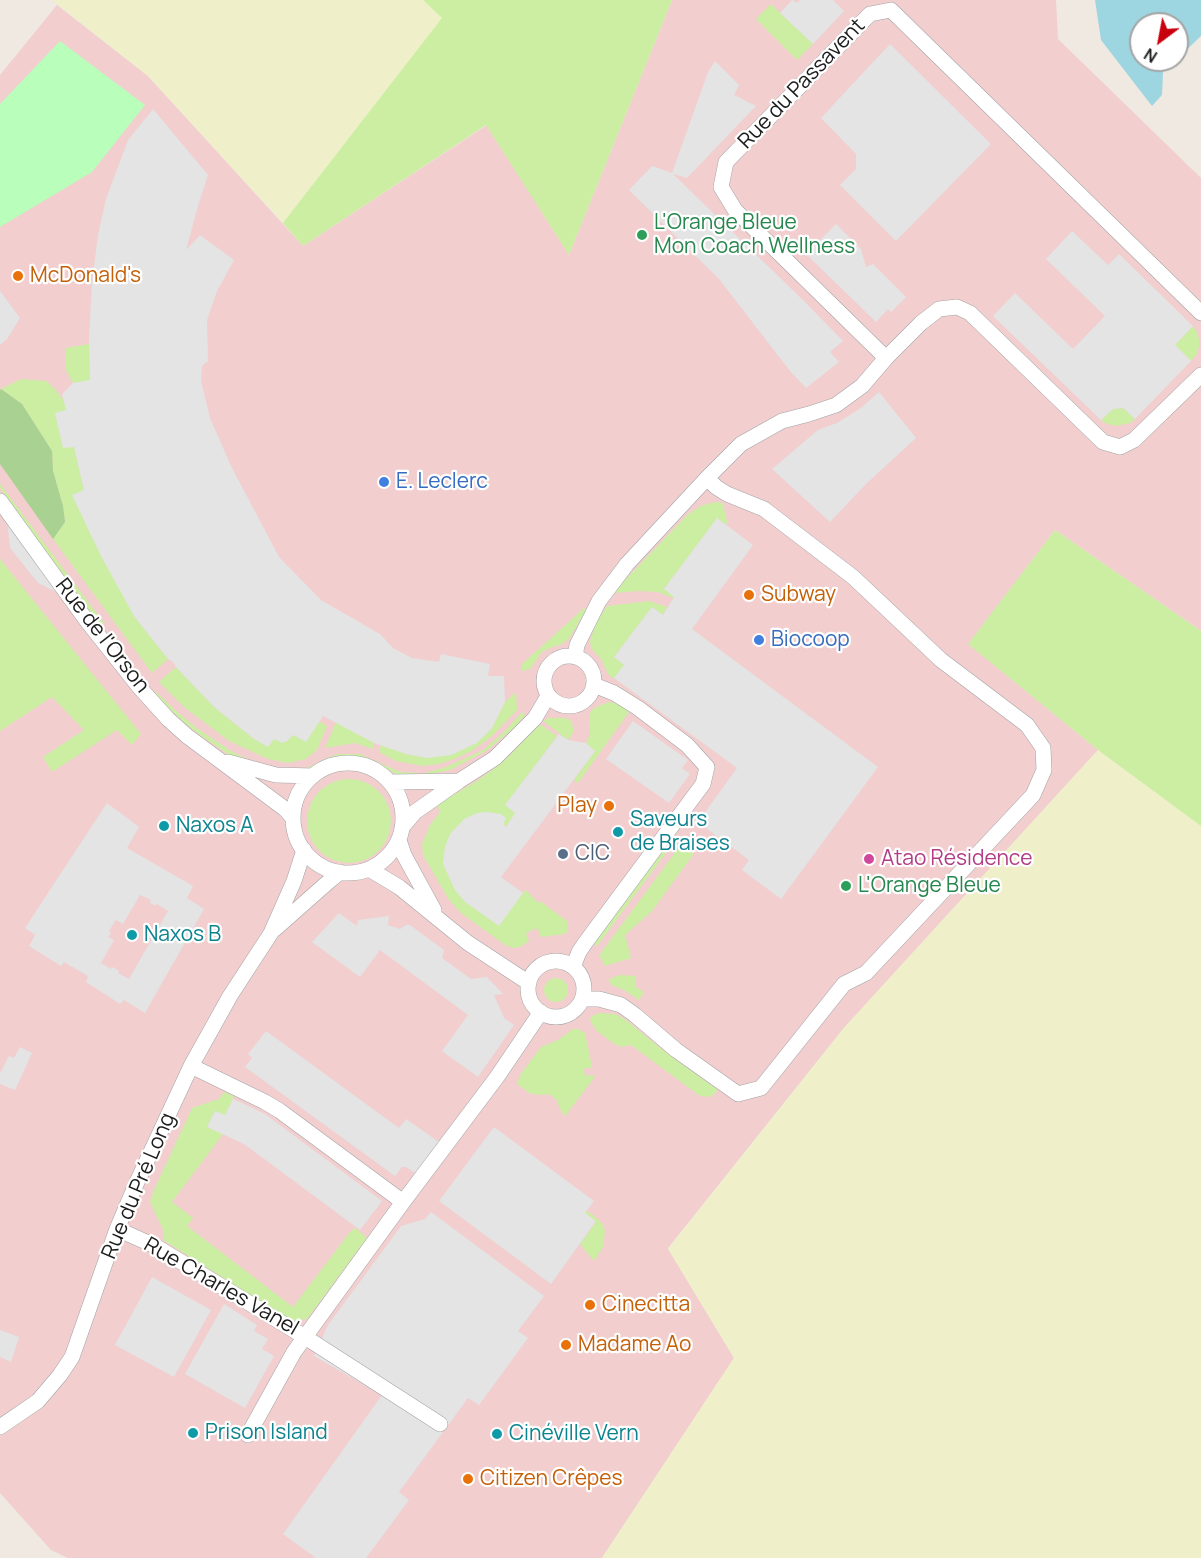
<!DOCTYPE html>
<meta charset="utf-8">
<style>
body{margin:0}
#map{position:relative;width:1201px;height:1558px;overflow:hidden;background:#efe9e1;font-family:Manrope,sans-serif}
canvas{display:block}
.north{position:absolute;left:1129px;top:12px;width:60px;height:60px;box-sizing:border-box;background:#fff;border:2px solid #a4a4a4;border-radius:50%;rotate:212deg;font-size:16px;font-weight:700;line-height:24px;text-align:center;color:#1c1c1c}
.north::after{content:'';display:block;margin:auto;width:21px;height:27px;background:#c9000d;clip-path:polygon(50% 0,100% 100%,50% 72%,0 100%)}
</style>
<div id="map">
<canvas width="1201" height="1558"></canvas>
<div class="north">N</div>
</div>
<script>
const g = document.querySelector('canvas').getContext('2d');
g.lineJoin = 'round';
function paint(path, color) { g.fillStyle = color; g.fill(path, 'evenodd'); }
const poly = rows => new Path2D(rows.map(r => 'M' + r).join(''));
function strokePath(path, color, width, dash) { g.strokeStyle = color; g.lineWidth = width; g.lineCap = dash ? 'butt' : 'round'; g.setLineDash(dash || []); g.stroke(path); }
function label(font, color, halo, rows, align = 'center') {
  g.font = font + ' Manrope,sans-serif'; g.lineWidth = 4.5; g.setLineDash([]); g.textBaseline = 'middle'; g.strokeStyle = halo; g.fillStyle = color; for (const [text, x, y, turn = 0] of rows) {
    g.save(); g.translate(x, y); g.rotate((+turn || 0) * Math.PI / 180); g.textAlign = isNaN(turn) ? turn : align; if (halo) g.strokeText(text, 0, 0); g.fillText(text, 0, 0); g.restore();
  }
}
paint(poly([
 [672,0,1056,0,1058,39,1201,178,1201,631,1055,530,969,644,1098,750,843,1029,668,1248,734,1358,602,1558,68,1558,51,1550,0,1493,0,75,57,5,148,76,303,246,487,125,569,255]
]), '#f2cecf');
paint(poly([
 [52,0,423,0,443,18,283,223,148,76],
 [1098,750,1201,826,1201,1558,602,1558,734,1358,668,1249,843,1029]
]), '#eff0ca');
paint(poly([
 [423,0,672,0,569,255,486,125,303,246,283,223,442,18],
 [771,4,813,44,797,60,756,19],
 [1193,326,1197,332,1200,343,1197,354,1191,361,1175,345],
 [89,344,90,381,73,383,66,370,66,348],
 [21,379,46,381,54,388,65,402,67,411,55,413,74,446,84,491,73,495,134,616,168,659,152,673,53,539,65,522,63,506,53,471,52,451,22,404,1,389],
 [1123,408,1135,419,1130,423,1116,426,1105,423,1101,420,1113,409],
 [0,484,104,623,101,626,0,488],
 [719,502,723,504,728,525,717,519,664,589,675,596,673,598,658,592,639,591,614,593,622,583,688,514,701,506,710,503],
 [1055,530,1201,631,1201,826,1098,750,968,644],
 [0,559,141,734,132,745,117,730,52,772,43,757,84,730,52,697,0,731],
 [649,601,667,607,663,615,652,607,614,657,624,665,614,679,608,674,601,659,591,648,590,641,596,623,607,606],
 [584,608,586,610,569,639,562,644,550,648,542,652,530,669,522,671,522,664],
 [176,667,214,707,254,739,291,737,293,734,306,741,319,721,327,726,317,750,306,759,288,763,268,759,229,741,184,707,159,682],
 [156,692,175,710,198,729,231,751,257,764,292,772,307,768,329,757,339,754,360,754,400,772,417,773,417,777,406,776,396,774,374,761,358,756,345,756,333,758,298,774,246,763,228,754,197,733,177,716,154,694],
 [516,692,517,710,491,737,473,750,457,758,439,764,423,766,396,761,379,752,381,745,406,754,427,758,492,728,505,702],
 [609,702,619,704,629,712,578,783,574,780,595,751,586,743,590,735,589,716,591,711,596,707],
 [522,712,525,715,515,727,486,751,450,770,426,775,425,773,446,767,483,750,504,732],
 [549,718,566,718,571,721,574,731,568,740,543,721],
 [336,722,374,743,373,749,355,743,325,748],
 [539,725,541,725,557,736,506,805,516,813,505,827,503,824,445,847,523,893,526,890,538,903,540,901,567,921,568,931,565,934,541,937,537,928,526,933,529,941,520,947,513,948,505,945,461,913,449,900,423,855,422,844,430,825,440,812,437,805,475,782,495,768,510,755],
 '307 821a42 42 0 1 1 84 0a42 42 0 1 1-84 0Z',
 [673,837,677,838,597,946,594,944],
 [683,842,692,849,693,855,652,911,625,935,631,958,605,966,600,957,600,954],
 [620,975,636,976,636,987,644,992,639,1000,624,990,611,985,609,979],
 '544 990a12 12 0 1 1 24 0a12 12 0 1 1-24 0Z',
 [599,1013,615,1014,626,1020,669,1055,718,1090,711,1097,700,1096,631,1045,622,1047,614,1044,596,1030,591,1022,590,1019,592,1016],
 [573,1029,578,1029,585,1033,592,1067,584,1069,585,1076,593,1075,594,1078,565,1116,563,1114,557,1102,557,1100,547,1093,546,1095,531,1094,517,1084,520,1075,541,1047,558,1040],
 [224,1092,234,1096,225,1116,215,1111,207,1127,223,1134,172,1202,193,1218,187,1226,293,1307,350,1232,355,1228,367,1238,307,1319,292,1321,163,1240,164,1232,150,1202,155,1188,192,1108,219,1099],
 [587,1211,598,1219,603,1225,605,1231,603,1247,594,1261,580,1244,596,1222,585,1213]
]), '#cceea2');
paint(poly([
 [1,389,22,404,52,451,53,471,63,506,65,522,53,539,0,464,0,390]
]), '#a9d292');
paint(poly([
 [60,41,145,105,92,172,0,227,0,104]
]), '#b9feba');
paint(poly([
 [792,0,797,3,800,0,833,0,844,11,813,44,780,13],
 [890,44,991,144,896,241,840,185,856,169,856,154,821,118],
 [715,61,739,85,734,95,756,106,687,178,673,174,804,301,843,341,830,352,839,362,806,388,790,371,719,279,629,190,652,166,672,173,708,72],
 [153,109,208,175,198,206,186,250,200,235,234,260,217,291,207,320,208,361,202,366,201,381,210,418,231,466,279,557,321,600,380,634,393,648,412,658,439,662,441,654,490,664,488,676,504,676,505,702,492,728,477,743,451,755,427,758,406,754,374,743,323,716,306,742,293,735,287,741,282,743,274,739,268,747,254,739,214,707,176,667,172,661,168,659,134,616,101,556,72,495,84,490,74,447,63,448,55,413,66,410,62,394,73,383,90,380,89,340,92,282,98,235,106,199,128,140],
 [836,224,861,249,866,267,873,264,906,297,891,312,888,309,876,322,806,254],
 [1072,231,1108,265,1119,254,1193,326,1175,345,1191,361,1135,419,1123,408,1113,409,1101,420,993,316,1015,293,1073,349,1105,316,1046,259],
 [0,291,20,318,7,339,0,345],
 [879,392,916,438,867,483,830,522,772,469,818,430,837,423,861,408],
 [6,509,72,600,38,583,10,548],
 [717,518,753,545,692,629,878,767,781,899,742,870,749,860,698,822,737,768,614,678,624,665,614,657,652,607,663,615,674,597,664,589],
 [633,721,688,760,682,768,690,774,669,803,606,759],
 [559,734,568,740,586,743,595,751,501,877,523,893,499,926,465,902,455,890,443,864,445,847,450,834,464,819,477,813,487,812,501,814,506,818,503,824,506,827,515,813,505,805],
 [107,803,139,827,127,848,193,886,187,898,204,909,145,1013,124,1000,120,1004,86,982,88,976,64,962,61,966,29,946,35,935,25,928],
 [140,895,151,900,150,903,156,906,157,904,168,911,129,979,118,973,119,971,113,967,111,969,101,963,114,940,108,937,111,933,109,931,116,920,123,924],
 [339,913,357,926,358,920,389,916,388,925,400,929,406,925,410,925,444,950,442,958,471,979,487,977,503,994,494,995,504,1018,514,1025,478,1077,442,1051,468,1015,380,950,360,977,312,942],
 [266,1031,399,1128,406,1119,439,1142,415,1173,406,1167,402,1167,395,1176,245,1067,252,1058,248,1054],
 [20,1047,32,1053,15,1090,0,1084,0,1073,9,1056,14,1058],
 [233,1099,265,1114,382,1201,360,1230,244,1144,207,1127,215,1111,225,1115],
 [494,1127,594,1201,585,1213,596,1221,551,1284,439,1201],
 [431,1212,544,1296,518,1331,528,1338,479,1405,468,1398,399,1492,409,1500,366,1558,316,1558,283,1534,382,1395,314,1356,328,1325,401,1226,425,1219],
 [152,1277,211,1310,174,1377,115,1345],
 [224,1304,257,1325,254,1331,268,1339,262,1349,274,1356,245,1408,185,1374],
 [0,1330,19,1337,11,1362,0,1357]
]), '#e4e4e4');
paint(poly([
 [1095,0,1201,0,1201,36,1177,59,1177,24,1141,24,1141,60,1176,60,1163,72,1162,95,1152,106,1101,40]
]), '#9dd5e0');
const minor = poly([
 [886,358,735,210,721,187,726,162,870,14,891,10,1201,313],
 [0,501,87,621,140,688,168,719,187,736,285,809,293,818],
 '544 681a25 25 0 1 1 50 0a25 25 0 1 1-50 0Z',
 [575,657,577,645,599,601,627,564,707,478,741,444,782,421,809,414,836,405,862,386,886,358,921,323,939,309,957,307,970,313,1103,442,1120,447,1134,440,1201,375],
 [228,762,276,775,313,776],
 '293 818a55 55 0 1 1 110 0a55 55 0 1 1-110 0Z',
 [390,782,459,781],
 [403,826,415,812,459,781,495,758,535,718,548,696],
 [399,840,404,855,434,910],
 [369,869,399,887,468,943,529,983],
 [275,929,327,883,340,872],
 '528 989a28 28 0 1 1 56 0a28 28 0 1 1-56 0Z',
 [573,967,579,952,585,943,703,784,707,767,687,745,638,708,614,693,594,685],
 [583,999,599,999,621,1005,635,1015,676,1050,738,1094,761,1088,844,984,866,973,1033,795,1044,770,1043,748,1027,725,941,660,853,577,764,509,727,494,716,487,707,478],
 [191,1066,265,1102,280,1111,403,1202],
 [117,1229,155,1246,193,1269,305,1337,440,1424],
 [0,1427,38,1401,60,1375,72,1357,117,1229,137,1182,191,1066,230,996,271,933,294,881,304,850],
 [248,1435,294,1352,403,1202,497,1077,541,1012]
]);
strokePath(minor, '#a3a3a3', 16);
strokePath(minor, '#fff', 15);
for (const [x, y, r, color] of [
 [642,235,6,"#2e9e5b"],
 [18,276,6,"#e8710a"],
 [384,482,6,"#3f7fe0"],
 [749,595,6,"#e8710a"],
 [759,640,6,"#3f7fe0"],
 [609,806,6,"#e8710a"],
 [164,826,6,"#0f9aa8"],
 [618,832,6,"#0f9aa8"],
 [563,854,6,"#5c6f8a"],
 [869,859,6,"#d1479c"],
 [846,886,6,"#2e9e5b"],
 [132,935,6,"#0f9aa8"],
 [590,1305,6,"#e8710a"],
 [566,1345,6,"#e8710a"],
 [193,1433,6,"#0f9aa8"],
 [497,1434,6,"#0f9aa8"],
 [468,1479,6,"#e8710a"]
]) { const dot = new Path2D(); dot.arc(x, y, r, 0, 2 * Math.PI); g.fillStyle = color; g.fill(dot); strokePath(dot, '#fff', 2); }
label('21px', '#1c1c1c', '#fff', [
 ["Rue du Passavent",802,84,-46],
 ["Rue de l'Orson",102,636,52],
 ["Rue du Pré Long",139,1186,-67],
 ["Rue Charles Vanel",221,1287,30]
]);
label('21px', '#27864d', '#fff', [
 ["L'Orange Bleue",654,223],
 ["Mon Coach Wellness",654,247],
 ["L'Orange Bleue",858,886]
], 'left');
label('21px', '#c56008', '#fff', [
 ["McDonald's",30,276],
 ["Subway",761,595],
 ["Play",597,806,"right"],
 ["Cinecitta",602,1305],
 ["Madame Ao",578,1345],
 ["Citizen Crêpes",480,1479]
], 'left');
label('21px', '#366cbe', '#fff', [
 ["E. Leclerc",396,482],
 ["Biocoop",771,640]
], 'left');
label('21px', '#0d838f', '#fff', [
 ["Saveurs",630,820],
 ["de Braises",630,844],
 ["Naxos A",176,826],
 ["Naxos B",144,935],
 ["Prison Island",205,1433],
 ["Cinéville Vern",509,1434]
], 'left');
label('21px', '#4e5e75', '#fff', [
 ["CIC",575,854]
], 'left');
label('21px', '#b23c85', '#fff', [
 ["Atao Résidence",881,859]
], 'left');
</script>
